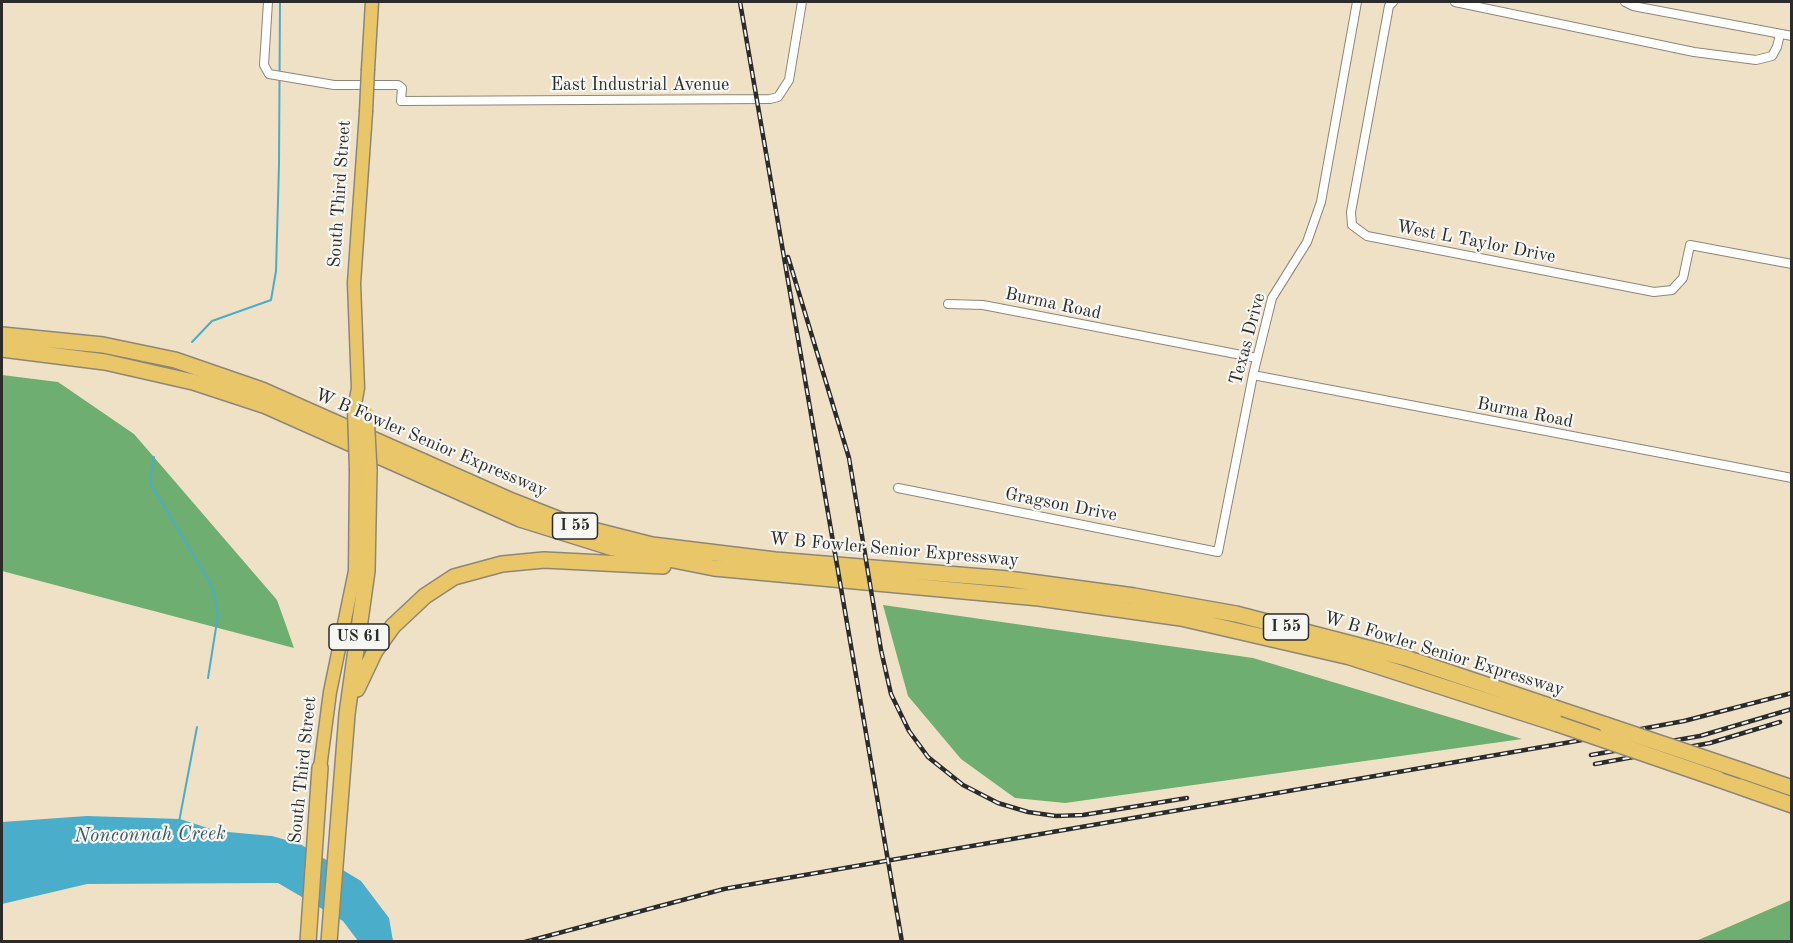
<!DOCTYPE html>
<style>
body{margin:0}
#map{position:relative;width:1793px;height:943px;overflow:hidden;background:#efe1c5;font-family:"Old Standard TT",serif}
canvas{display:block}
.frame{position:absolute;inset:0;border:3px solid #2b2b2b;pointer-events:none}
</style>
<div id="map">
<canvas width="1793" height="943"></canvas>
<div class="frame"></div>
</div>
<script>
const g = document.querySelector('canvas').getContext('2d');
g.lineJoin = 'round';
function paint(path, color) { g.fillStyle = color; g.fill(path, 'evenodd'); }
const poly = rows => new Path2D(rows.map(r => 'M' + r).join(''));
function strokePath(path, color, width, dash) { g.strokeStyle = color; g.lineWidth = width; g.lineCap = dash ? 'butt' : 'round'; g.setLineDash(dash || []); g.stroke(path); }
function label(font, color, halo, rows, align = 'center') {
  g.font = font + ' "Old Standard TT",serif'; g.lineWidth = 4.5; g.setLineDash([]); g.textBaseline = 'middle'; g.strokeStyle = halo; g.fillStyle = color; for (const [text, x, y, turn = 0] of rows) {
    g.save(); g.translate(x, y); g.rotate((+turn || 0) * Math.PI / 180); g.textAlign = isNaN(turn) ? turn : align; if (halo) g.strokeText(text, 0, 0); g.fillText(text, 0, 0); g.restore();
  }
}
paint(poly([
 [2,375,58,382,134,434,277,600,294,648,2,571],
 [883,605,1253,658,1522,739,1065,803,1015,798,961,759,908,696],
 [1791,900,1791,941,1696,941]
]), '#6eae71');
paint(poly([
 [87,816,180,819,217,831,272,836,300,844,361,881,389,918,393,941,358,941,343,921,278,883,87,884,2,904,2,822]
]), '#4aadc9');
strokePath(poly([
 [192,342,212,321,271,300,276,271,279,165,280,2],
 [154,457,150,483,212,586,218,615,208,678],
 [179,822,197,727]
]), '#4aadc9', 2);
const street = poly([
 [268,2,264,65,269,74,334,85,398,85,402,88,401,101,770,99,778,97,789,80,802,2],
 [1393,2,1389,6,1351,212,1352,225,1367,236,1654,292,1672,290,1683,278,1690,245,1792,264],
 [1455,2,1694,52,1756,60,1772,56,1777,47,1780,34],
 [1625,2,1633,6,1792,36],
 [948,304,983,305,1257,358],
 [1253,375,1792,478],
 [898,488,1218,552,1253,375,1272,298,1307,242,1321,202,1357,2]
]);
const primary = poly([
 [368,69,372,2],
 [354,410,358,388,354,283,366,112],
 [320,768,330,692,355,571,356,470]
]);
const highway = poly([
 [2,335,103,345,175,360,262,390,512,501,573,525,652,545,775,560,1008,579,1134,596,1236,614,1406,658,1606,725],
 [2,349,105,362,193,382,266,406,520,519,613,548,714,568,1039,598,1181,618,1350,657,1558,724],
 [357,689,375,651,393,626,425,596,454,577,502,564,544,560,663,566],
 [1743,771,1792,788],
 [1718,779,1792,805],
 [308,942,320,768],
 [329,942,347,714,367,571,369,470]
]);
strokePath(street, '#8d8678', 10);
strokePath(primary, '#8d8678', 15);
strokePath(highway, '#8d8678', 18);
strokePath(street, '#fff', 8);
strokePath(primary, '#e9c769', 12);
strokePath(highway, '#e9c769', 15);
const rail = poly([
 [740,2,902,942],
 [788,257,849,458,881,650,891,694,909,731,928,757,963,785,998,803,1028,812,1056,816,1083,815,1187,798],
 [1591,755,1700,736,1792,709],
 [1595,764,1710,743,1780,722],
 [525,942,724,889,1571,742,1684,721,1792,693]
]);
strokePath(rail, '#2b2b2b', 4.5);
strokePath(rail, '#f6f6f2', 2, [7]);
const primaryBridge = poly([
 [366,112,368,69],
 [354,410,356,470]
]);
const highwayBridge = poly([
 [366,414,369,470],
 [1558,724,1718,779],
 [1606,725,1743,771]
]);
strokePath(primaryBridge, '#8d8678', 15, []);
strokePath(highwayBridge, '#8d8678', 18, []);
strokePath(primaryBridge, '#e9c769', 12);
strokePath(highwayBridge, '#e9c769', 15);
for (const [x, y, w] of [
 [575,526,45],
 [1286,627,45],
 [359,637,60]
]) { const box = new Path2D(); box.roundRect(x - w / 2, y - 13, w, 26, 4.5); g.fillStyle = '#f6f6f2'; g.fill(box); strokePath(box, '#2b2b2b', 1.5); }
label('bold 16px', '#2b2b2b', null, [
 ["I 55",575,526],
 ["I 55",1286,627],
 ["US 61",359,637]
]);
label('18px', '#2b2b2b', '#f6f6f2', [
 ["East Industrial Avenue",640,85],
 ["South Third Street",340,194,-86],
 ["West L Taylor Drive",1476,242,11],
 ["Burma Road",1053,304,12],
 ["Texas Drive",1248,339,-75],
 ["Burma Road",1525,413,11],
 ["W B Fowler Senior Expressway",431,443,23],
 ["Gragson Drive",1061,505,11],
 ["W B Fowler Senior Expressway",894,550,5],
 ["W B Fowler Senior Expressway",1444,654,17],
 ["South Third Street",303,770,-84]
]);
label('italic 20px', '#365862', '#f6f6f2', [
 ["Nonconnah Creek",150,835,-1]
]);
</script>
